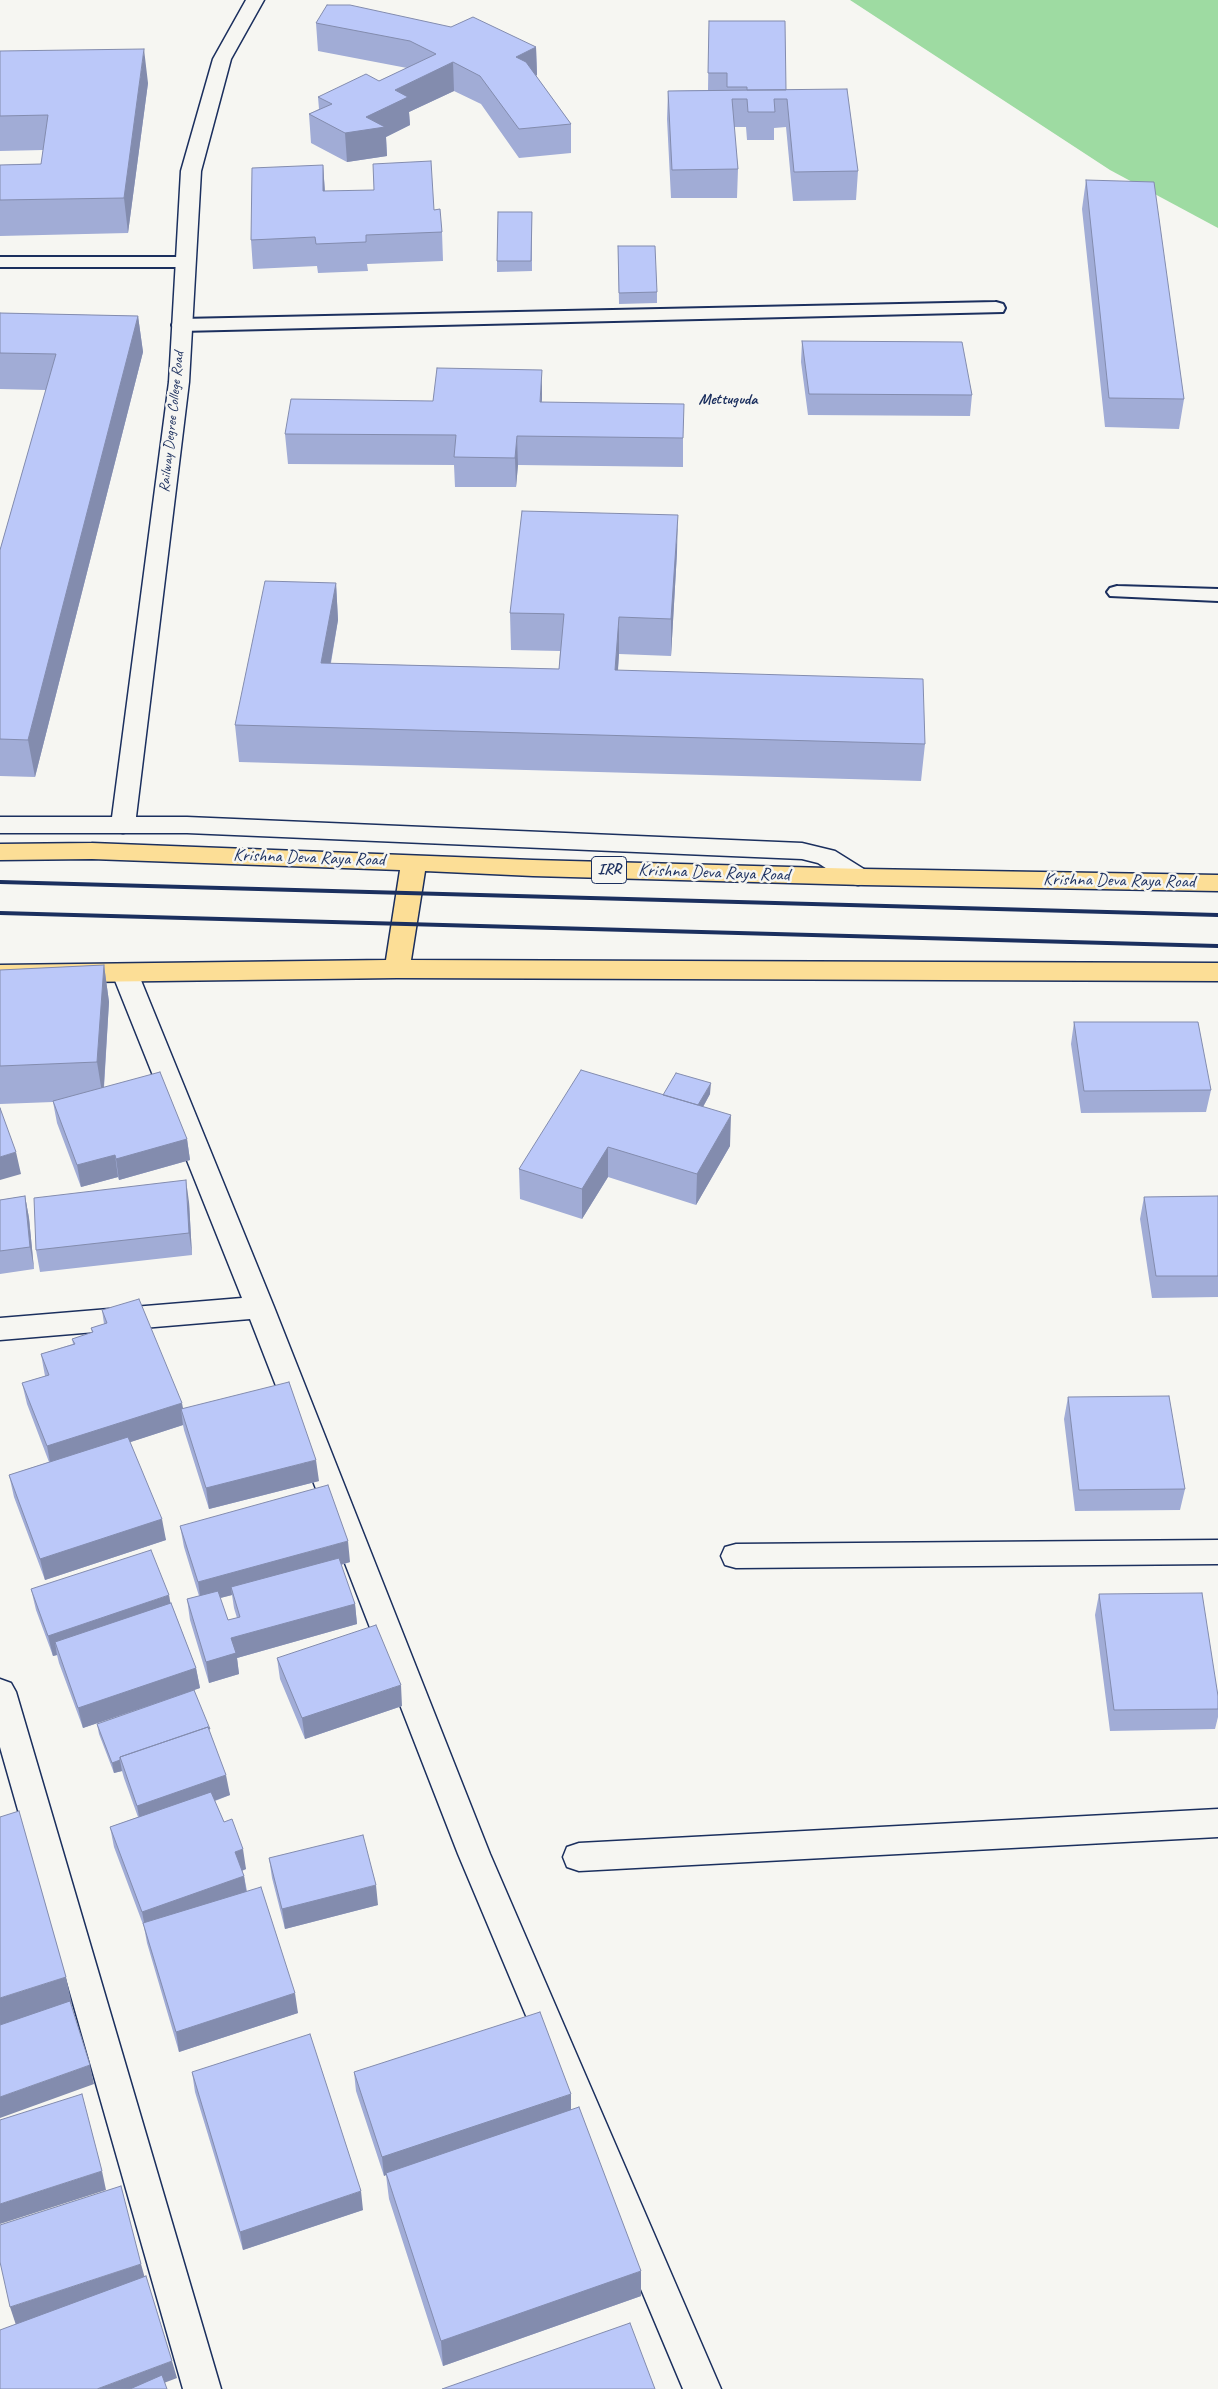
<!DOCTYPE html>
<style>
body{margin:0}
canvas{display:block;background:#f6f6f2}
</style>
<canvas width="1218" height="2389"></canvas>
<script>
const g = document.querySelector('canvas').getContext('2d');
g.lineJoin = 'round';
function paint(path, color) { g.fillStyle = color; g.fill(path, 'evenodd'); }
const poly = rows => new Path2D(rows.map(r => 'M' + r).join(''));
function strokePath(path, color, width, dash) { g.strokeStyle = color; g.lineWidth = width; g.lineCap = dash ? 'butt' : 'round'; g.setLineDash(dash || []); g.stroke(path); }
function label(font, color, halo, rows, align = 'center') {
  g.font = font + ' Caveat,sans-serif'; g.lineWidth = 5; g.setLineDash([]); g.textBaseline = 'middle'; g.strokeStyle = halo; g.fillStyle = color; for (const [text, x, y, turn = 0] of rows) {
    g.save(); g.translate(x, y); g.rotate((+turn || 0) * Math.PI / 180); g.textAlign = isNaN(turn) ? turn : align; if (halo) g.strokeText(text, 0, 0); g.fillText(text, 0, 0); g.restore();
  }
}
paint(poly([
 [850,0,1218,0,1218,228,1110,170]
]), '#9edba2');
const lane = poly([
 [0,257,185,257,191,258,194,262,191,266,185,267,0,267,0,257],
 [996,302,1003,304,1005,308,1003,312,181,331,174,329,172,325,174,321,181,319,996,302],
 [1117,586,1218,589,1218,601,1110,596,1107,592,1110,588,1117,586]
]);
const street = poly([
 [246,0,264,0,231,59,201,171,189,382,135,825,132,831,123,833,114,831,111,825,169,382,181,171,213,59,246,0],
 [125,964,134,967,138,973,274,1307,490,1854,721,2389,683,2389,458,1854,250,1319,0,1340,0,1318,242,1298,112,973,116,967,125,964],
 [1218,1540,1218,1564,736,1568,725,1565,721,1556,725,1547,736,1544,1218,1540],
 [0,1679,11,1683,16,1692,221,2389,183,2389,0,1747,0,1679],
 [1218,1809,1218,1837,579,1871,567,1867,563,1857,567,1847,579,1843,1218,1809]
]);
const secondary = poly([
 [0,817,187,817,802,843,835,851,867,871,870,877,867,883,858,885,849,883,818,863,802,859,187,833,0,833,0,817]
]);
const primary = poly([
 [92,843,533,860,864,869,1218,875,1218,891,864,885,533,876,425,871,411,960,1218,963,1218,981,397,978,0,983,0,965,386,960,400,870,92,859,0,860,0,844,92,843]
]);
strokePath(lane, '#1b2f5e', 4);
strokePath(street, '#1b2f5e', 3);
strokePath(secondary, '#1b2f5e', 3);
strokePath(primary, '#1b2f5e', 3);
paint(lane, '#f6f6f2');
paint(street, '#f6f6f2');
paint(secondary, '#f6f6f2');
paint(primary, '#fcde96');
strokePath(poly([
 [0,882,1218,915],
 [0,913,1218,946]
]), '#1b2f5e', 4);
paint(poly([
 [709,21,786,90,858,171,856,200,793,201,786,127,774,128,774,140,747,140,746,127,734,127,738,169,737,198,671,198,667,119,668,91,708,90],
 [316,23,536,47,537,75,536,76,571,124,571,153,519,158,481,104,454,91,409,112,410,125,386,137,387,156,347,162,311,143,309,114,319,109,318,97,379,81,407,68,318,51],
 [0,51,148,83,128,233,0,236,0,165,41,164,43,150,0,151],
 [323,165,325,191,434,210,442,232,443,261,367,264,368,271,318,273,317,266,253,269,251,240],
 [1086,180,1184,399,1179,429,1105,427,1082,209],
 [532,212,532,271,497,272,497,261],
 [618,246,657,292,657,303,619,304],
 [0,313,138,316,143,352,35,777,0,776,0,550,46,390,0,389],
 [802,341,972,395,970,416,808,415,801,362],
 [542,402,683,438,683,467,518,465,516,487,455,487,454,465,288,464,285,434],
 [677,552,671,656,619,654,618,671,925,744,921,781,239,762,235,725,336,583,338,620,331,663,559,669,560,651,511,650,510,613],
 [104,965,109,1002,104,1088,187,1139,190,1160,119,1180,118,1177,81,1187,57,1123,53,1102,0,1104,0,970],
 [1074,1022,1211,1090,1206,1112,1081,1113,1071,1044],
 [710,1094,703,1107,730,1146,696,1205,608,1177,582,1219,520,1199,519,1169,663,1095],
 [25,1196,29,1218,34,1269,0,1274,0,1200],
 [1218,1196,1218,1297,1152,1298,1140,1219,1144,1197],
 [189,1202,192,1255,40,1272,36,1250],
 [102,1310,183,1408,319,1481,209,1509,184,1430,183,1425,130,1442,166,1540,45,1580,14,1497,9,1475,49,1462,27,1404,22,1383,45,1376,41,1354,73,1344,72,1339,92,1333,91,1328,104,1324],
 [1068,1397,1185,1489,1180,1510,1075,1511,1064,1419],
 [180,1526,350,1562,341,1565,355,1604,357,1624,237,1658,239,1674,209,1683,190,1620,187,1599,199,1596,184,1547],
 [232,1595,234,1608,237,1618,228,1620,220,1598],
 [31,1589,171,1603,196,1668,200,1688,194,1690,211,1735,230,1795,215,1801,224,1822,246,1869,242,1871,244,1876,247,1891,298,2013,179,2052,147,1943,144,1927,114,1847,110,1827,138,1817,124,1778,122,1771,114,1773,99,1734,97,1724,148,1706,83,1728,59,1663,57,1655,53,1656,36,1610],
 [1099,1594,1218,1696,1218,1717,1215,1729,1110,1731,1095,1615],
 [277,1658,402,1706,305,1739,280,1679],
 [269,1858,378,1905,285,1929,272,1878],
 [192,2072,363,2210,243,2250,195,2092],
 [354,2072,571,2110,641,2296,443,2366,389,2199,386,2175,384,2176,356,2091]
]), '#a1acd6');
paint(poly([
 [536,47,537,75,516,85,516,57],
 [144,49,148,83,128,233,124,198],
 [453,62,454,91,409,112,410,125,386,137,387,156,347,162,345,133,366,117,395,90],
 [323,165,325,194,323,191],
 [138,316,143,352,35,777,28,740],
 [542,370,542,399,540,431,540,402],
 [517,436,518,465,516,487,515,458],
 [678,515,677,552,671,656,671,619],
 [336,583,338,620,324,700,321,663],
 [619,617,619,654,615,708,615,670],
 [104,965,109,1002,103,1099,97,1062],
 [711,1083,710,1094,693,1125,693,1114],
 [731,1115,730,1146,696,1205,697,1174],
 [187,1139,190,1160,119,1180,116,1159],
 [608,1147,608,1177,582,1219,582,1189],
 [16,1152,21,1174,0,1180,0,1157],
 [115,1155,118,1177,81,1187,77,1165],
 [186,1180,189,1202,192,1255,189,1233],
 [25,1196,29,1218,34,1269,30,1247],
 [182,1403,186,1424,181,1409,183,1425,51,1468,47,1446],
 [316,1460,319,1481,209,1509,206,1488],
 [162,1519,166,1540,45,1580,40,1559],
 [348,1541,350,1562,233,1595,231,1587,232,1595,201,1603,198,1582],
 [169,1595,173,1616,55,1642,57,1655,53,1656,48,1636],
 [355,1604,357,1624,237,1658,239,1674,209,1683,206,1662,231,1638],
 [196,1668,200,1688,83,1728,78,1708],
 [401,1685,402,1706,305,1739,302,1718],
 [120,1760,122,1771,114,1773,112,1763],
 [226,1775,230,1795,141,1827,137,1806],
 [243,1849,246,1869,238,1872,235,1852],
 [244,1876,247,1896,146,1932,142,1912],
 [376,1885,378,1905,285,1929,282,1909],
 [66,1977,72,2004,0,2028,0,1998],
 [295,1993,298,2013,179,2052,176,2032],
 [90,2065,94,2084,0,2118,0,2097],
 [571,2094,571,2113,386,2173,386,2175,384,2176,382,2157],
 [102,2171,106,2190,0,2224,0,2204],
 [361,2191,363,2210,243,2250,240,2232],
 [141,2264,146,2282,16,2325,10,2307],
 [641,2271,641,2296,443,2366,441,2341],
 [172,2361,177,2378,148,2389,97,2389]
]), '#838cae');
const building = poly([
 [327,5,350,5,451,27,473,17,536,47,516,57,526,62,571,124,519,129,480,76,453,62,395,90,408,97,366,117,385,127,345,133,309,114,332,104,318,97,366,74,379,81,436,54,410,41,316,23,327,5],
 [709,21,785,21,786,90,747,90,747,87,727,87,727,73,708,73,709,21],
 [144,49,124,198,0,200,0,165,41,164,48,115,0,116,0,51,144,49],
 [847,89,858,171,794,172,787,99,774,99,775,112,748,112,747,99,732,99,738,169,672,170,668,91,847,89],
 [431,161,434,210,440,209,442,232,366,235,366,242,316,244,315,237,251,240,252,168,323,165,323,191,374,190,373,164,431,161],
 [1086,180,1154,182,1184,399,1109,398,1086,180],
 [498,212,532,212,531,261,497,261,498,212],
 [618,246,655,246,657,292,619,293,618,246],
 [0,313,138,316,28,740,0,739,0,550,56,354,0,353,0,313],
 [802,341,962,342,972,395,809,394,802,341],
 [437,368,542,370,540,402,684,404,683,438,517,436,515,458,454,457,456,435,285,434,291,399,433,401,437,368],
 [522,511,678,515,671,619,619,617,615,670,923,679,925,744,235,725,265,581,336,583,321,663,559,669,564,614,510,613,522,511],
 [104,965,97,1062,0,1066,0,970,104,965],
 [1074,1022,1198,1022,1211,1090,1084,1091,1074,1022],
 [581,1070,731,1115,697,1174,608,1147,582,1189,519,1169,581,1070],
 [160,1072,187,1139,116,1159,115,1155,77,1165,53,1101,160,1072],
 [676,1073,711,1083,698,1105,663,1095,676,1073],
 [0,1108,16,1152,0,1157,0,1108],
 [186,1180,189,1233,36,1250,34,1198,186,1180],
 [25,1196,30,1247,0,1251,0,1200,25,1196],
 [1218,1196,1218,1276,1156,1276,1144,1197,1218,1196],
 [139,1299,182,1403,47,1446,22,1383,49,1375,41,1354,75,1344,72,1339,93,1332,91,1328,107,1323,102,1310,139,1299],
 [289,1382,316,1460,206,1488,181,1409,289,1382],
 [1169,1396,1185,1489,1079,1490,1068,1397,1169,1396],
 [128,1437,162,1519,40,1559,9,1475,128,1437],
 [328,1485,348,1541,198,1582,180,1526,328,1485],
 [151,1550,169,1595,48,1636,31,1589,151,1550],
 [339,1558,355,1604,231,1638,236,1653,206,1662,187,1599,218,1591,228,1620,240,1617,231,1587,339,1558],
 [1202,1593,1218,1696,1218,1709,1114,1710,1099,1594,1202,1593],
 [171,1603,196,1668,78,1708,55,1642,171,1603],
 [376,1625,401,1685,302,1718,277,1658,376,1625],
 [194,1690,210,1729,209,1729,208,1727,120,1757,120,1760,112,1763,97,1724,194,1690],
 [208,1727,226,1775,137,1806,120,1757,208,1727],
 [211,1792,224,1822,232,1819,243,1849,235,1852,244,1876,142,1912,110,1827,211,1792],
 [19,1811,66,1977,0,1998,0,1817,19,1811],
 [363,1835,376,1885,282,1909,269,1858,363,1835],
 [261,1887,295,1993,176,2032,143,1923,261,1887],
 [70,2001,90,2065,0,2097,0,2025,70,2001],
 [540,2012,571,2094,382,2157,354,2072,540,2012],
 [310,2034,361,2191,240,2232,192,2072,310,2034],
 [82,2094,102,2171,0,2204,0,2120,82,2094],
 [579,2107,641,2271,441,2341,386,2173,579,2107],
 [121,2186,141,2264,10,2307,0,2262,0,2225,121,2186],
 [146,2276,172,2361,97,2389,0,2389,0,2330,146,2276],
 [630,2323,655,2389,442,2389,630,2323],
 [162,2375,167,2389,130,2389,162,2375]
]);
paint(building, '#bbc8f9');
strokePath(building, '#838cae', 1);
label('15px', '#1b2f5e', '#f6f6f2', [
 ["Railway Degree College Road",172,422,-84]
]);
label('bold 16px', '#1b2f5e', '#f6f6f2', [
 ["Mettuguda",728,400]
]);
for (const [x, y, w] of [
 [609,870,35]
]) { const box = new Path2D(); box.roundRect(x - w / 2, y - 13.5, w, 27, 4); g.fillStyle = '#f6f6f2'; g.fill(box); strokePath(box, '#1b2f5e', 1); }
label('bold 16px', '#1b2f5e', null, [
 ["IRR",609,870]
]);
label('18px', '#1b2f5e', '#f6f6f2', [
 ["Krishna Deva Raya Road",309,858,2],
 ["Krishna Deva Raya Road",714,873,2],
 ["Krishna Deva Raya Road",1119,881,1]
]);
</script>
